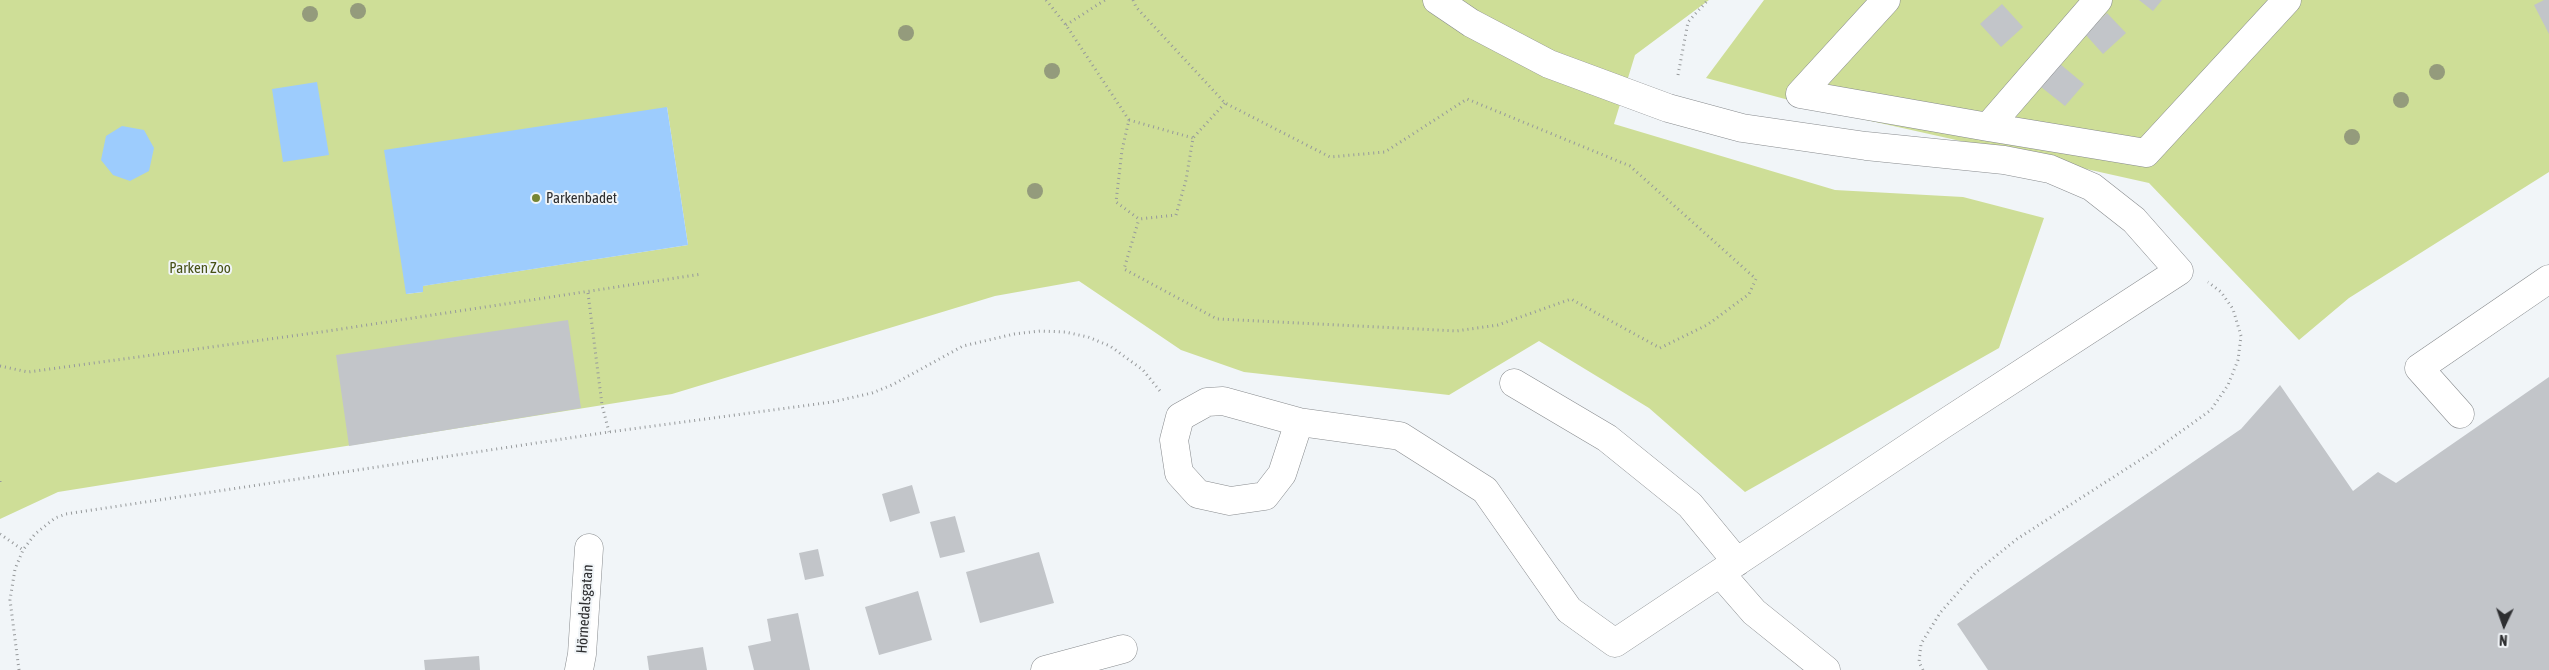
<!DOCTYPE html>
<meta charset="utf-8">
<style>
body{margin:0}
#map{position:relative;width:2549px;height:670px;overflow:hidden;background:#f1f5f8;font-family:"Asap Condensed",sans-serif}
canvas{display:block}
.north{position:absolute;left:2479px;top:600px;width:50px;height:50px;-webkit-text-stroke:4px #f1f5f8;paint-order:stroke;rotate:183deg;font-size:14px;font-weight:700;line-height:20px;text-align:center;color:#2d2e30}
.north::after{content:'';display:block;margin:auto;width:18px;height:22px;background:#2d2e30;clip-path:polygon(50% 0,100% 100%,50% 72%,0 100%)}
</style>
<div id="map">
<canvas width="2549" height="670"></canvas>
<div class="north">N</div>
</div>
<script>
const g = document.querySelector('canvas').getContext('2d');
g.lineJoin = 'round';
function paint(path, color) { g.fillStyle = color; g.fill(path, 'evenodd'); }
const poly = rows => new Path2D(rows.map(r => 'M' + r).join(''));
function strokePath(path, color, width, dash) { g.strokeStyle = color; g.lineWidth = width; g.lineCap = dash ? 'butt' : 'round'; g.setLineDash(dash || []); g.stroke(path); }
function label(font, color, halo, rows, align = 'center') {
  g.font = font + ' "Asap Condensed",sans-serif'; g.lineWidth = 4; g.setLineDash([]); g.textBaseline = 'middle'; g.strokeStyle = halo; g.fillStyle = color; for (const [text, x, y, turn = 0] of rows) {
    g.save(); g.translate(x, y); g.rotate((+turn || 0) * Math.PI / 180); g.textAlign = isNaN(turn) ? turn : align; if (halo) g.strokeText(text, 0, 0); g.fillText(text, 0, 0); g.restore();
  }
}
paint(poly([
 [0,0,1709,0,1635,55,1614,124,1835,190,1963,197,2044,218,1999,348,1745,492,1649,408,1539,341,1449,395,1244,372,1181,350,1079,281,995,296,672,394,58,492,0,519],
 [667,107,688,245,422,286,423,292,406,294],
 [1764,0,2549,0,2549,172,2349,298,2299,340,2149,183,1853,117,1706,78]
]), '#cede97');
paint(poly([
 [317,82,329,155,283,162,272,89],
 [667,107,688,245,423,286,423,292,406,294,384,150],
 [122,126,144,130,154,148,149,171,130,181,113,175,101,160,106,136]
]), '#9dccfd');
paint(poly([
 [2139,0,2162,0,2153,11],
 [2544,0,2549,0,2549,34,2534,5],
 [2002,4,2023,27,2001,47,1980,24],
 [2107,13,2126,33,2103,54,2085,34],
 [2060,64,2084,84,2065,106,2041,87],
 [568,320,581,408,349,446,336,355],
 [2549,377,2549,670,1988,670,1957,624,2241,429,2280,385,2353,491,2378,472,2396,483],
 [912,485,920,513,890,522,882,494],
 [955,516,965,552,940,558,930,522],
 [818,549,824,576,805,580,799,553],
 [1039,552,1054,603,980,623,966,572],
 [918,591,932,640,879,655,865,607],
 [798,613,810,670,754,670,748,646,771,641,767,619],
 [703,647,707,670,649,670,647,656],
 [479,656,480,670,425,670,424,660]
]), '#c2c5c9');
const minor = poly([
 [1886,0,1800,94,1988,127,2098,0],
 [1988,127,2146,153,2287,0],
 [1514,383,1607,438,1690,505,1737,562],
 [2460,414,2419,368,2549,279],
 [1299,422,1282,474,1265,496,1230,501,1198,494,1179,473,1174,440,1180,417,1207,402,1223,401,1299,422,1400,436,1485,490,1569,610,1615,643,1942,425,2179,271,2134,220,2092,187,2050,169,2004,160,1866,146,1742,128,1668,108,1549,64,1471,23,1437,0],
 [1720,573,1754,612,1826,670],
 [579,670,582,654,589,548],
 [1045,670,1123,649]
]);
strokePath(minor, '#888b8e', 29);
strokePath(poly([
 [1046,0,1066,25,1129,120,1122,150,1116,202,1139,219,1176,215,1186,180,1193,138,1225,103],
 [1133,0,1136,7,1225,103,1330,157,1385,152,1467,99,1630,166,1756,279,1749,294,1707,325,1660,348,1571,299,1498,325,1456,331,1217,319,1124,269,1139,219],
 [1066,25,1105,0],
 [1678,75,1688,22,1708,0],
 [1129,120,1193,138],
 [588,293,602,405,609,432],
 [0,366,28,372,321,332,702,274],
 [0,481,0,485],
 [0,534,23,550],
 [19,670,10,600,15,569,23,550,35,534,55,518,66,514,609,432,832,402,872,393,892,385,963,346,1014,334,1040,331,1065,332,1088,337,1110,346,1143,370,1160,391],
 [1923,670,1919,662,1921,644,1940,613,1976,572,2017,539,2151,453,2211,410,2228,385,2238,360,2241,336,2233,309,2221,292,2208,282]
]), '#96999b', 3, [1, 4]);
strokePath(minor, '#fff', 28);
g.fillStyle = '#949b7c';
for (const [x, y] of [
 [358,11],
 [310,14],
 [906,33],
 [1052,71],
 [2437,72],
 [2401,100],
 [2352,137],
 [1035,191]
]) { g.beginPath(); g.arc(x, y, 8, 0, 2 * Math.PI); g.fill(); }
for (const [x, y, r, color] of [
 [536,198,5,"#768533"]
]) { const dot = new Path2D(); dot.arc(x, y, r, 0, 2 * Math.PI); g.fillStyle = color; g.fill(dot); strokePath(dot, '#f1f5f8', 2); }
label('15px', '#2d2e30', '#f1f5f8', [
 ["Parkenbadet",546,198]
], 'left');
label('15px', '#475117', '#f1f5f8', [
 ["Parken Zoo",200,268]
]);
label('15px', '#2d2e30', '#f1f5f8', [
 ["Hörnedalsgatan",585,609,-86]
]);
</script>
